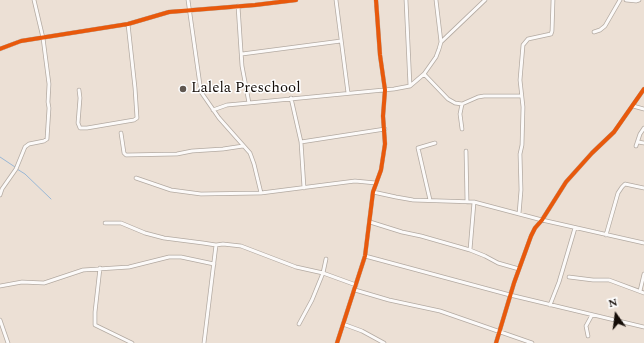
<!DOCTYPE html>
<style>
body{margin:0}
#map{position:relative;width:644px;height:343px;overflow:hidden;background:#ece0d5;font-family:Spectral,serif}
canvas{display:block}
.north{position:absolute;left:596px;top:295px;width:40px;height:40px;-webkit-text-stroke:3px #fff;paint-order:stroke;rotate:346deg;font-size:11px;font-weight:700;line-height:16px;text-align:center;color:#150d08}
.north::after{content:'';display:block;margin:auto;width:14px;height:18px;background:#150d08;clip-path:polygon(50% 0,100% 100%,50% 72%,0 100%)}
</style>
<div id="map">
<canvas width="644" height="343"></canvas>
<div class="north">N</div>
</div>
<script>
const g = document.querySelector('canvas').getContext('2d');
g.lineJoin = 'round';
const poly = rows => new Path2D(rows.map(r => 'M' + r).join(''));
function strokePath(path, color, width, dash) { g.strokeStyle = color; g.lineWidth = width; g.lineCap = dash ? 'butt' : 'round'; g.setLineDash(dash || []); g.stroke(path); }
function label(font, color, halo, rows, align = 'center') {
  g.font = font + ' Spectral,serif'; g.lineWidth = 3; g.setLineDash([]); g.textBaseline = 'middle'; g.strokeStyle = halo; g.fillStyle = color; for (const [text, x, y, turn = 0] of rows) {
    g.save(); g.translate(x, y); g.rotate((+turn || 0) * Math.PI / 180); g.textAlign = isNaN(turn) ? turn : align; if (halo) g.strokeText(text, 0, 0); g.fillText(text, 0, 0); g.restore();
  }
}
strokePath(poly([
 [0,157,15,167],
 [17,169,25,174,51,199]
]), '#99b7d5', 1);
const street = poly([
 [188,0,201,92,219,118,250,153,254,164,261,193],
 [336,0,348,93],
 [626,0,636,1,639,0],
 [238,6,242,66,249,103],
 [594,32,600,30,605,26,620,0],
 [441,42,485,0],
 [0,49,21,41,128,24,169,12,255,5,296,0],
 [242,54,341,41],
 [424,74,448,99,455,103,462,104,478,97,484,96,521,96],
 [410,86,424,74,436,57,439,49,441,42,436,0],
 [79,90,80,98,78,123,80,128,87,128,134,120,137,118,135,88,128,24],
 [291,98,301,142,304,188],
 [462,104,460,114,462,129],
 [633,106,644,109],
 [213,110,227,105,249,103,394,89,410,86,406,0],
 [121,133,124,153,126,155,177,154,192,151,223,149,243,146],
 [301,142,385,129],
 [638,142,644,143],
 [636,146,640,134,644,128],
 [466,151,467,202],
 [136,178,171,190,201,194,261,193,355,181,376,183],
 [373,192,396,197,413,200,474,202,542,220,644,243],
 [0,195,2,189,16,169,25,147,29,144,44,141,47,139,49,108,48,102,49,84,43,38,34,0],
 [430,200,418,148,435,143],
 [519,214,521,190,520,154,522,145,523,107,520,80,523,45,528,39,551,34,552,31,553,0],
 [370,222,402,232,421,236,470,250,485,256,498,263,519,269],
 [105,223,121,223,145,233,164,238,203,243,216,245,223,244,241,246,296,267,323,273,356,285],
 [606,235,618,193,622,187,625,184,644,188],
 [470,250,474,202],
 [365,256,510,295,644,327],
 [100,268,95,312,95,325,132,343],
 [569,277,593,280,609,280,644,293],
 [0,286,22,282,44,283,83,270,129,267,169,257,181,257,214,264],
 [355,290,389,300,440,311,532,343],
 [640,291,644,274],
 [550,305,559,282,575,228],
 [0,320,8,343],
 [299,324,312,300,323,273,326,259],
 [343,324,362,331,384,343],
 [588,336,586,326,592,315],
 [204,343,216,245],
 [337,343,365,256,373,192,381,170,385,144,383,116,385,90,380,55,376,0],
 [496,343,514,283,531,236,535,228,542,220,566,182,592,153,614,132,644,89]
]);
strokePath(street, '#b3aaa2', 4.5);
strokePath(street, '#fcfaf9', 3);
strokePath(poly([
 [0,49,21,41,128,24,169,12,255,5,296,0],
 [337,343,365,256,373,192,381,170,385,144,383,116,385,90,380,55,376,0],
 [496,343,514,283,531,236,535,228,542,220,566,182,592,153,614,132,644,89]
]), '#e8590c', 4);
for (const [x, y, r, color] of [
 [183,89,4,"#605750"]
]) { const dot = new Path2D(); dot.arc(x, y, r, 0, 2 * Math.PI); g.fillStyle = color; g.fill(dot); strokePath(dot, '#fff', 1.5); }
label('15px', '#150d08', '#fff', [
 ["Lalela Preschool",191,89]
], 'left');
</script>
